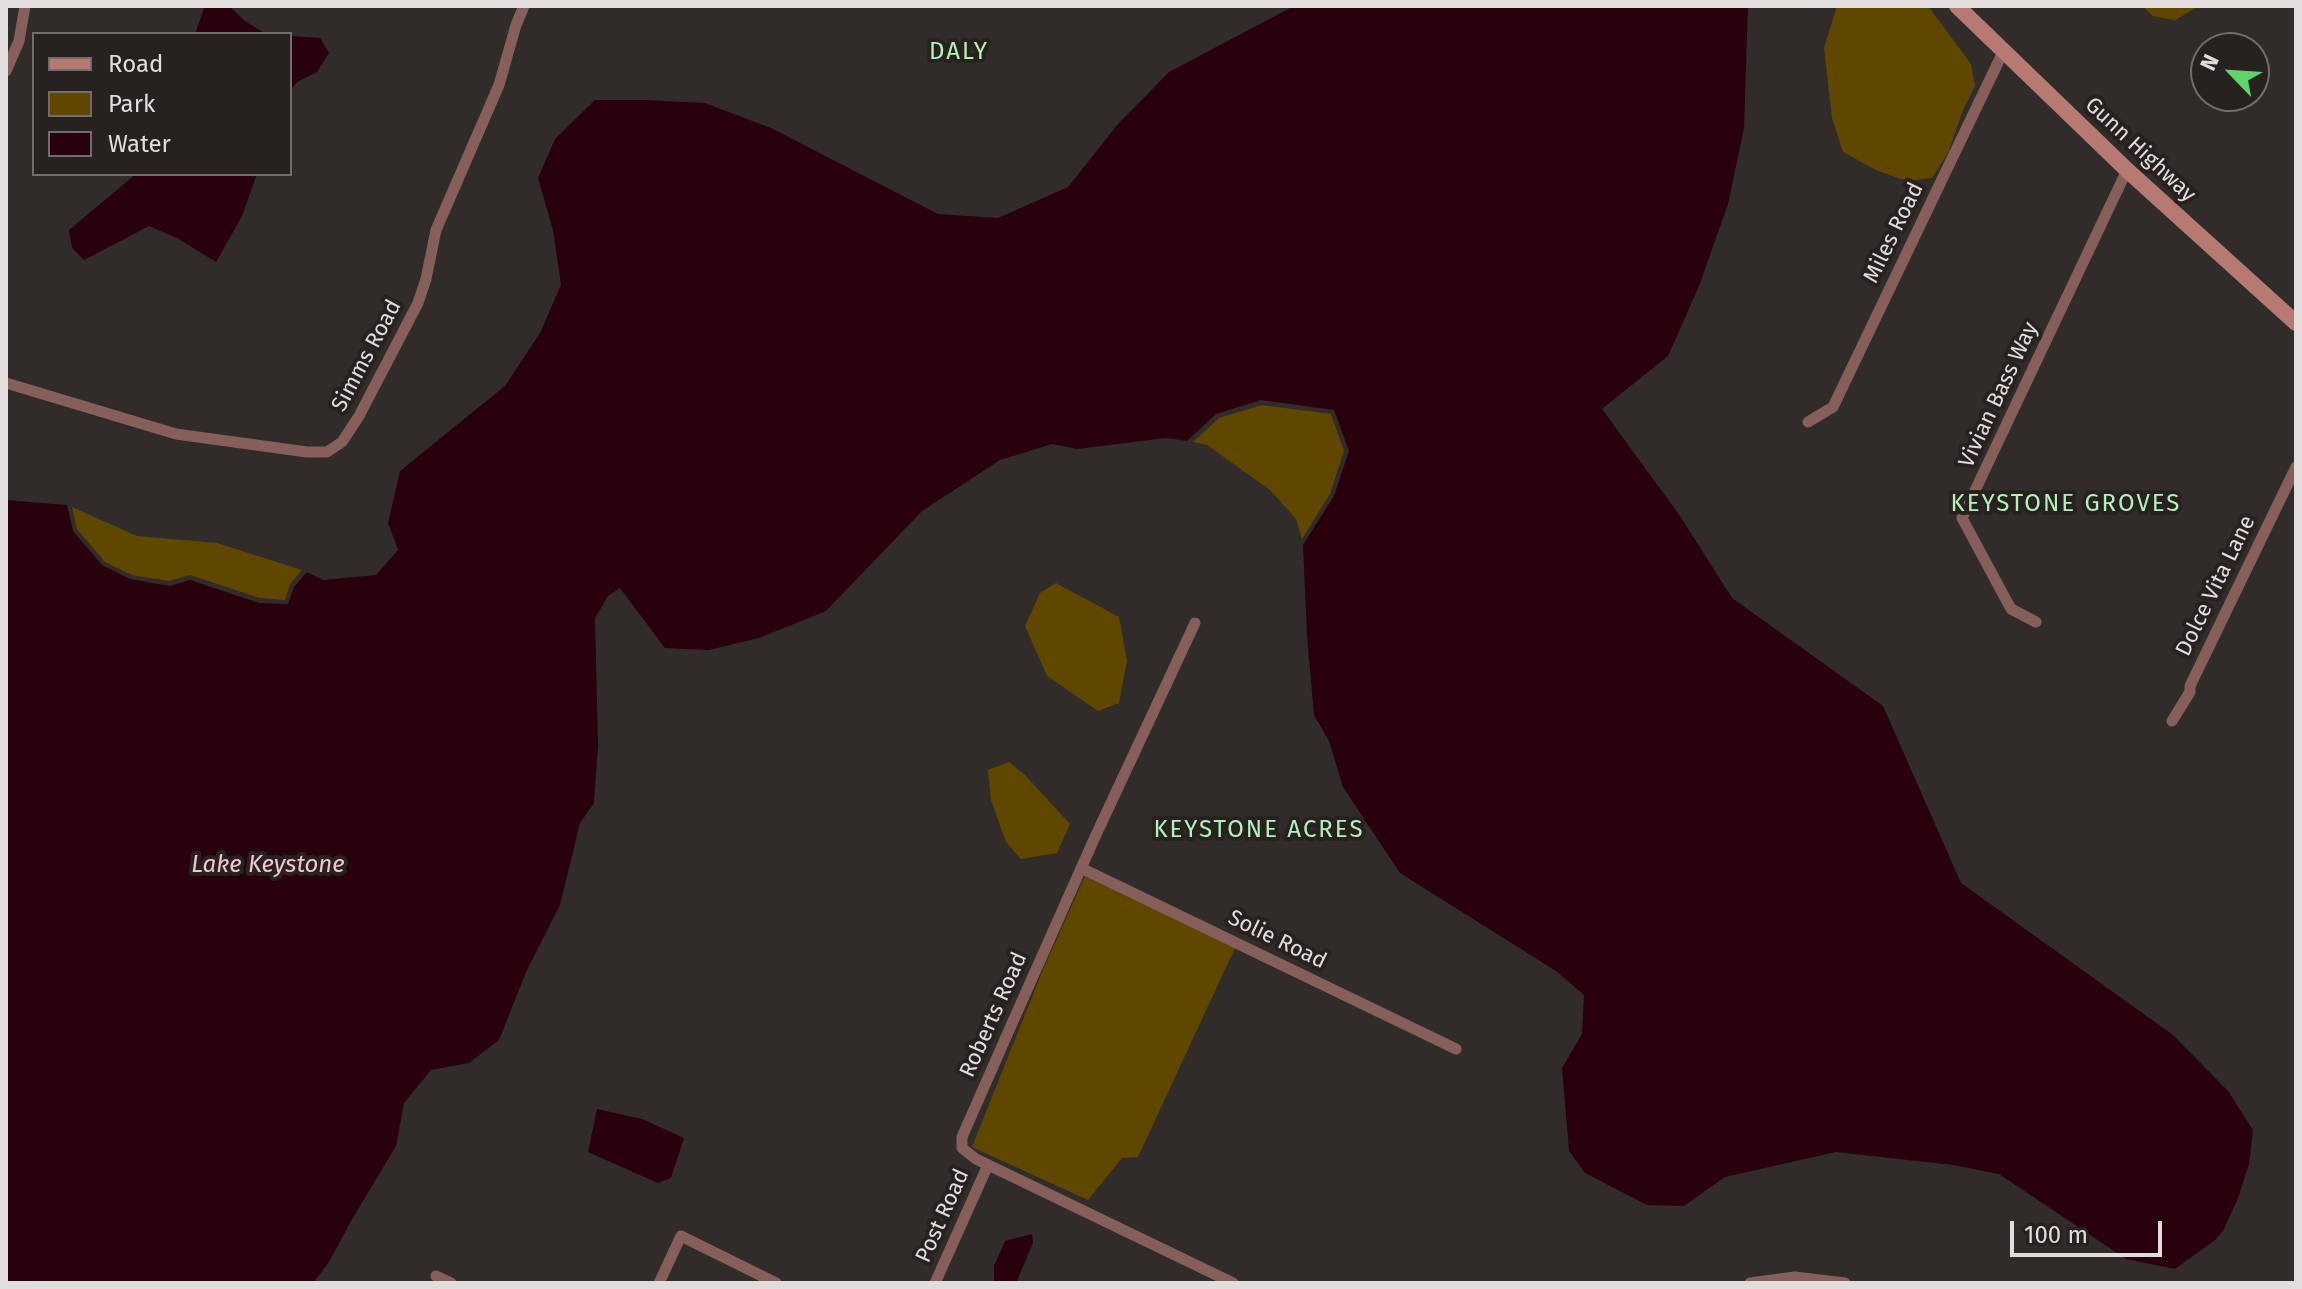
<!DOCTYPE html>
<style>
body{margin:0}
#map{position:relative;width:2302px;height:1289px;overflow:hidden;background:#312c2a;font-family:"Fira Sans",sans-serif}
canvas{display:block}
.frame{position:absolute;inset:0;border:8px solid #e0dddc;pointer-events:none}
.legend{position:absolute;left:32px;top:32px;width:260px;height:144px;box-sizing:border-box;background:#272220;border:2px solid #716d6b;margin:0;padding:10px 14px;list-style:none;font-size:24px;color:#e0dddc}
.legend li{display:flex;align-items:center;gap:16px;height:40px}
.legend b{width:40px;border:2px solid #716d6b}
.north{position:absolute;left:2190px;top:32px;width:80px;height:80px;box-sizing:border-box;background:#272220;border:2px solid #716d6b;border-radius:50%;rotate:295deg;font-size:22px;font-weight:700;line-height:32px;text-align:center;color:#e0dddc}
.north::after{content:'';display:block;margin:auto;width:28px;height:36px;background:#5dd56c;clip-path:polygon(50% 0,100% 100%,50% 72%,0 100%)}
.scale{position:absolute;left:2010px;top:1221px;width:152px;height:36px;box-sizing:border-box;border:4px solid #e0dddc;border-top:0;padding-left:10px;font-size:24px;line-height:28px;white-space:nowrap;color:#e0dddc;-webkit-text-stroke:6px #272220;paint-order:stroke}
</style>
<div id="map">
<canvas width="2302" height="1289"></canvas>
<div class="frame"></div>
<ul class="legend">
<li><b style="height:10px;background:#b77a73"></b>Road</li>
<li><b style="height:22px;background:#5f4700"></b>Park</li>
<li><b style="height:22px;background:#28010c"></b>Water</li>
</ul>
<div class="north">N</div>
<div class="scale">100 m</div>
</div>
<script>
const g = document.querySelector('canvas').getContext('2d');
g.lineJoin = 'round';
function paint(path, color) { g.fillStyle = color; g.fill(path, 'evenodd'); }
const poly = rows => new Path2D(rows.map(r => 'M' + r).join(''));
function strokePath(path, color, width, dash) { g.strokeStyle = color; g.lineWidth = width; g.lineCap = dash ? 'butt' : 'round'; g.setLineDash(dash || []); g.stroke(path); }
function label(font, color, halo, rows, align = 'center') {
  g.font = font + ' "Fira Sans",sans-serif'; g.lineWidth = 8; g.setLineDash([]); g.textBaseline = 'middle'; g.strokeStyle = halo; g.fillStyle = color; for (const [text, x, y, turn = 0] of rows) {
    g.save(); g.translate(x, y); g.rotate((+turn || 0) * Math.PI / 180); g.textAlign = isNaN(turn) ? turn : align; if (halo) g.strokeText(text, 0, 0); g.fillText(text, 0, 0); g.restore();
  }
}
paint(poly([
 [1837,6,1928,6,1971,64,1975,86,1963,110,1948,153,1932,178,1907,181,1878,171,1843,152,1832,118,1824,48],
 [2142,6,2199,6,2175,20,2153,16],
 [1262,405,1331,414,1344,451,1330,494,1302,539,1296,519,1270,490,1207,445,1193,442,1219,418],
 [72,507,137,536,217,543,302,570,290,584,285,600,260,598,190,575,169,581,132,575,105,562,77,529],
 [1056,583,1119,617,1127,661,1119,703,1098,711,1047,676,1025,626,1040,593],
 [1009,762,1025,775,1070,824,1057,853,1021,859,1006,842,991,800,988,770],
 [1085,876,1235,948,1138,1157,1122,1158,1088,1200,972,1147,1042,972]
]), '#5f4700');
paint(poly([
 [205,6,229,6,245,21,266,34,195,34],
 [1294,6,1748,6,1744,128,1728,204,1699,286,1668,356,1602,409,1680,516,1732,598,1883,706,1961,883,2173,1035,2228,1091,2253,1130,2249,1164,2238,1198,2223,1231,2215,1240,2175,1269,2126,1259,1999,1174,1953,1165,1836,1152,1725,1177,1684,1206,1647,1205,1585,1173,1569,1151,1562,1068,1582,1034,1584,995,1556,971,1400,873,1343,787,1329,741,1314,715,1307,636,1303,545,1334,496,1349,451,1334,410,1261,400,1216,414,1187,441,1166,438,1077,449,1052,444,1000,460,922,511,826,611,759,638,709,650,665,648,620,588,608,596,595,618,598,745,594,803,580,823,560,905,526,972,499,1040,469,1063,431,1070,404,1103,396,1146,351,1221,329,1262,313,1283,6,1283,6,500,67,505,73,531,102,565,130,579,170,586,190,580,259,603,288,604,294,587,307,572,323,580,376,575,398,550,388,523,400,471,505,386,540,333,561,285,553,230,538,178,555,139,595,100,645,100,705,103,771,128,938,214,998,218,1068,187,1118,124,1169,72],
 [290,36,320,38,329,53,317,72,297,82,290,91],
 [136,174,257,174,242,216,216,262,177,238,149,226,84,260,72,248,69,230],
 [597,1109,642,1119,684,1138,671,1178,658,1183,588,1152],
 [1032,1234,1033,1243,1016,1283,994,1283,994,1266,1005,1241]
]), '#28010c');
strokePath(poly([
 [6,71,19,41,25,6],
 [6,383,176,434,307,452,327,452,342,442,359,416,418,303,426,279,436,230,499,85,516,25,524,6],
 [1808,422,1833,407,2004,50],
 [2036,622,2011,609,1962,518,2127,170],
 [1195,623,1095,837,1006,1037,962,1137,962,1148,976,1159,1233,1283],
 [2172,721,2190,692,2190,686,2296,467],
 [1081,868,1456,1049],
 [436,1276,451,1283],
 [659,1283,681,1236,776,1283],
 [935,1283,988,1165],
 [1750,1283,1795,1277,1845,1283]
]), '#865f5a', 11);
strokePath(poly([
 [1957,6,2127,170,2296,323]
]), '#b77a73', 16);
label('22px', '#e0dddc', '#272220', [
 ["Gunn Highway",2140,150,43],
 ["Miles Road",1894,233,-64],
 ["Simms Road",367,356,-62],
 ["Vivian Bass Way",1999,395,-65],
 ["Dolce Vita Lane",2216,586,-64],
 ["Solie Road",1277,940,26],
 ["Roberts Road",994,1015,-66],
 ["Post Road",943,1216,-66]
]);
g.letterSpacing = '2px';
label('24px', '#b3f0b6', '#272220', [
 ["DALY",959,52],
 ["KEYSTONE GROVES",2066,504],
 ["KEYSTONE ACRES",1259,830]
]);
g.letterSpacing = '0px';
label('italic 24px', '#f5c4cc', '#272220', [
 ["Lake Keystone",268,865]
]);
</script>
